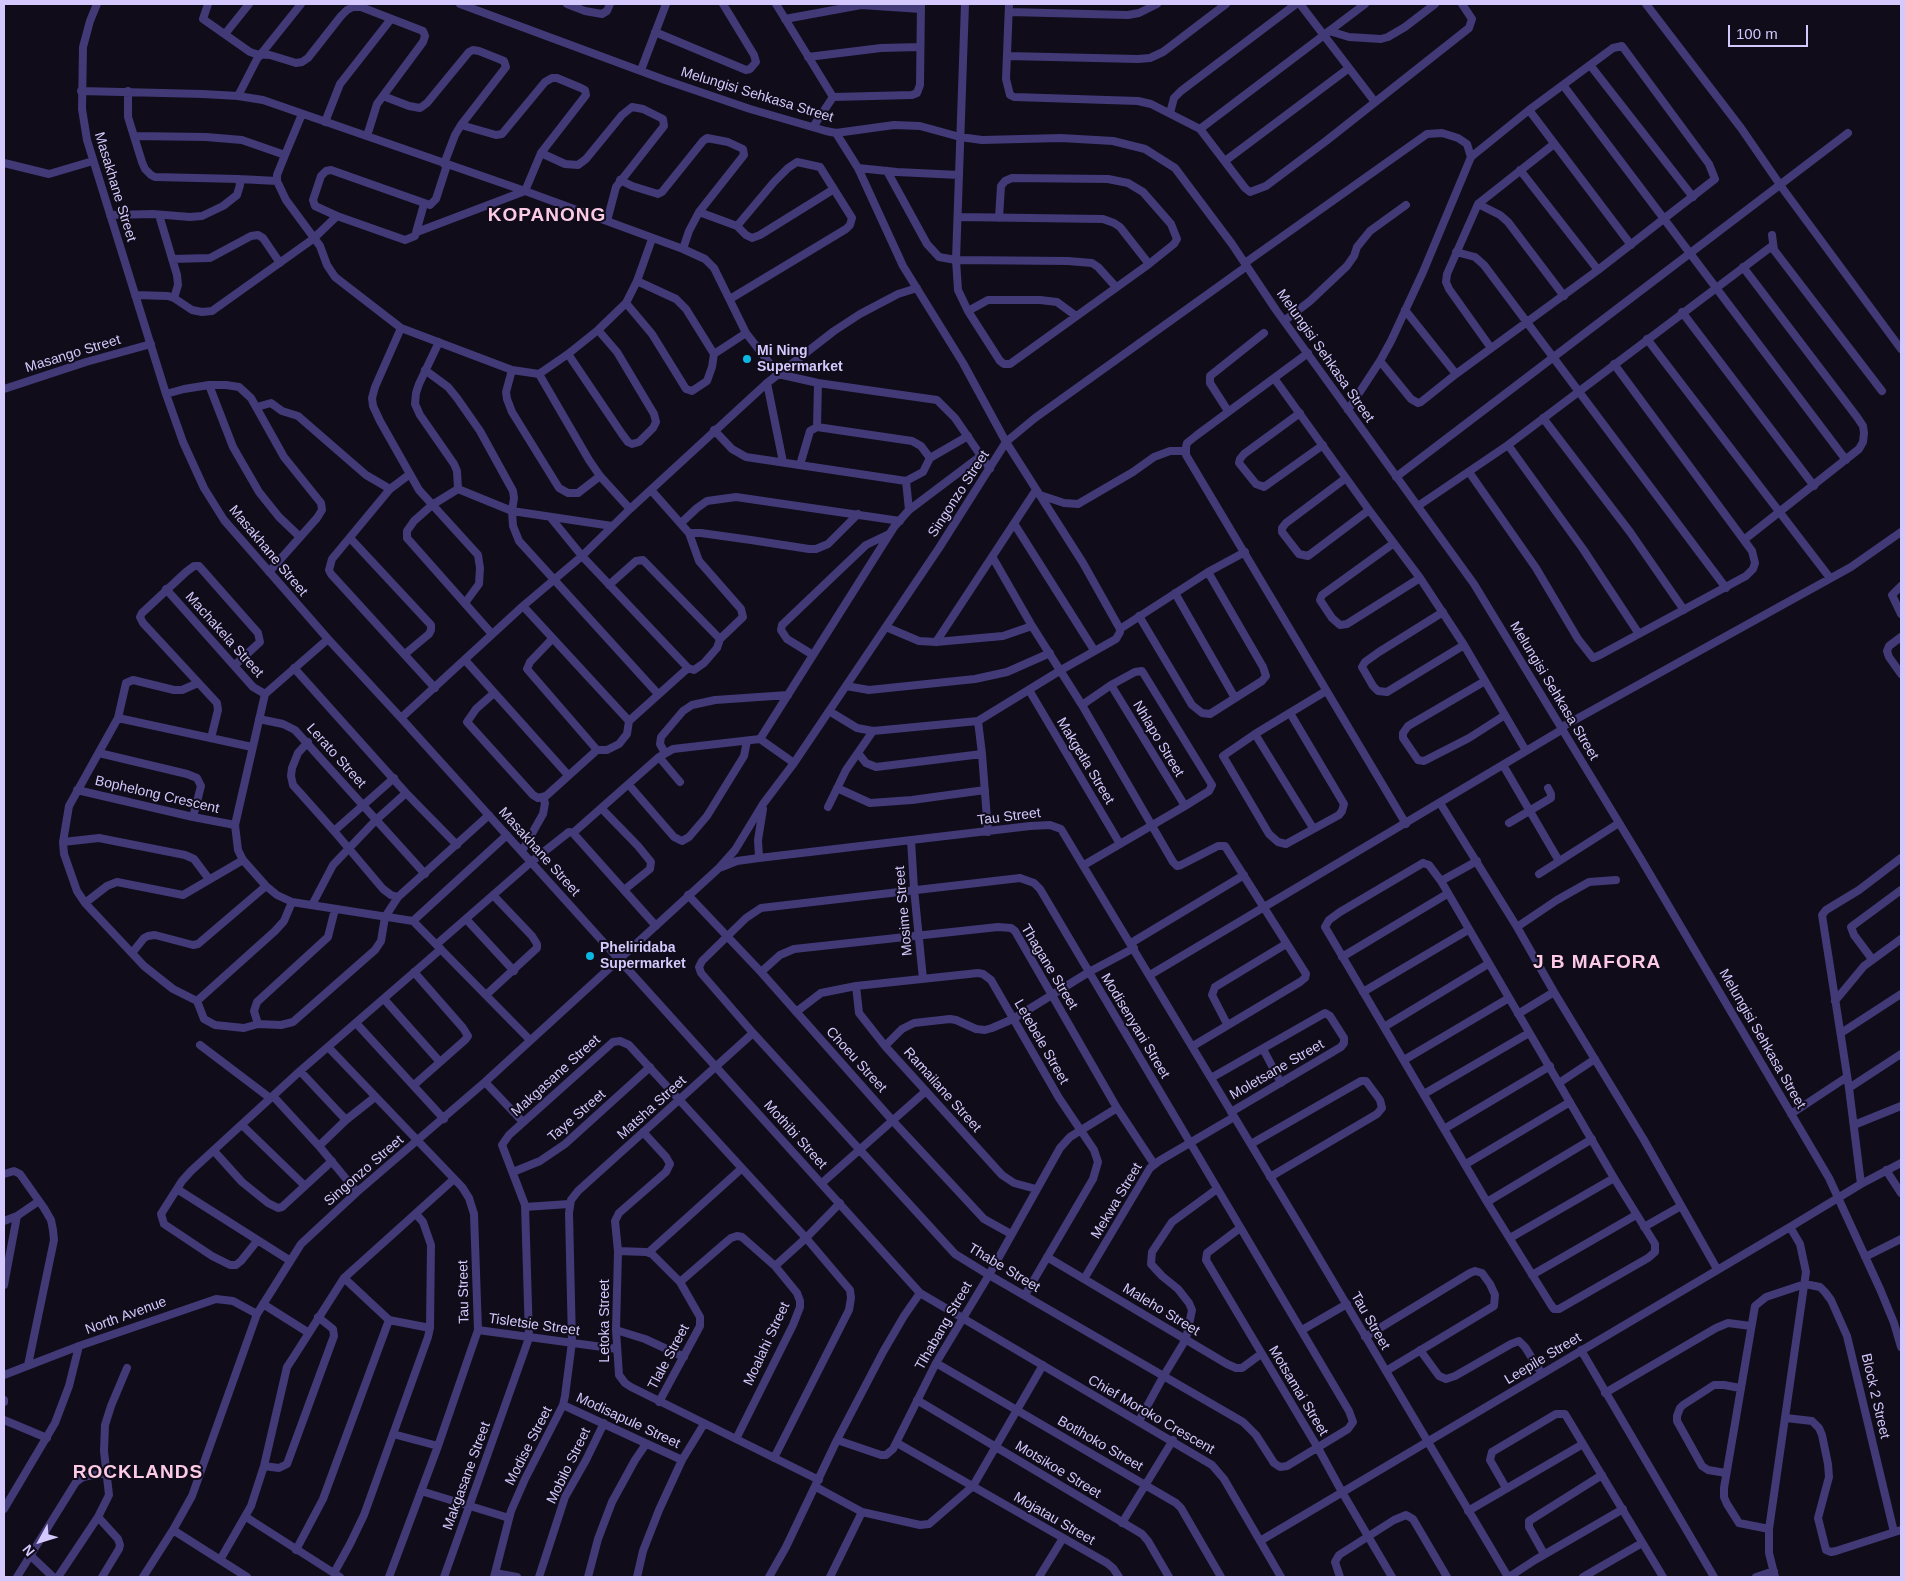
<!DOCTYPE html>
<style>
body{margin:0}
#map{position:relative;width:1905px;height:1581px;overflow:hidden;background:#100c1a;font-family:Helvetica,sans-serif}
canvas{display:block}
.frame{position:absolute;inset:0;border:5px solid #d4c8fc;pointer-events:none}
.north{position:absolute;left:15px;top:1516px;width:50px;height:50px;-webkit-text-stroke:4px #100c1a;paint-order:stroke;rotate:231deg;font-size:14px;font-weight:700;line-height:20px;text-align:center;color:#d4c8fc}
.north::after{content:'';display:block;margin:auto;width:18px;height:22px;background:#d4c8fc;clip-path:polygon(50% 0,100% 100%,50% 72%,0 100%)}
.scale{position:absolute;left:1728px;top:25px;width:80px;height:22px;box-sizing:border-box;border:2px solid #d4c8fc;border-top:0;padding-left:6px;font-size:15px;line-height:18px;white-space:nowrap;color:#d4c8fc;-webkit-text-stroke:4px #100c1a;paint-order:stroke}
</style>
<div id="map">
<canvas width="1905" height="1581"></canvas>
<div class="frame"></div>
<div class="north">N</div>
<div class="scale">100 m</div>
</div>
<script>
const g = document.querySelector('canvas').getContext('2d');
g.lineJoin = 'round';
const poly = rows => new Path2D(rows.map(r => 'M' + r).join(''));
function strokePath(path, color, width, dash) { g.strokeStyle = color; g.lineWidth = width; g.lineCap = dash ? 'butt' : 'round'; g.setLineDash(dash || []); g.stroke(path); }
function label(font, color, halo, rows, align = 'center') {
  g.font = font + ' Helvetica,sans-serif'; g.lineWidth = 4; g.setLineDash([]); g.textBaseline = 'middle'; g.strokeStyle = halo; g.fillStyle = color; for (const [text, x, y, turn = 0] of rows) {
    g.save(); g.translate(x, y); g.rotate((+turn || 0) * Math.PI / 180); g.textAlign = isNaN(turn) ? turn : align; if (halo) g.strokeText(text, 0, 0); g.fillText(text, 0, 0); g.restore();
  }
}
strokePath(poly([
 [97,4,90,21,83,47,82,109,87,140,166,394,183,442,204,488,224,520,328,639,401,718,920,1293,1212,1465,1224,1479,1281,1577],
 [208,4,203,19,250,52,256,54,270,55,296,63,302,62,308,58,341,16,347,10,353,7,361,7,423,31,425,36,423,42,377,104,367,136],
 [460,4,665,80,750,109,826,131,836,133,894,125,920,126,960,137,982,140,1061,138,1113,141,1145,149,1175,168,1232,244,1276,310,1474,584,1641,859,1829,1178,1880,1289,1894,1323,1901,1347],
 [567,4,585,11,602,14,607,11,610,4],
 [776,4,833,97],
 [965,4,956,260,958,290,968,311,1000,361,1004,364,1010,364,1149,264,1174,244,1177,239,1171,224,1143,192,1128,183,1108,179,1012,178,1005,181,1001,186,999,218],
 [1009,4,1006,79,1010,95,1014,97,1138,101,1151,104,1200,129,1245,188,1250,192,1266,186,1326,141,1469,28,1472,19,1462,4],
 [1300,4,1375,102],
 [1646,4,1741,128,1783,189,1901,349],
 [1009,12,1128,15,1139,13,1157,4],
 [785,19,861,5,921,9],
 [1329,31,1349,37,1381,39,1388,37,1405,27,1435,4],
 [655,32,746,70,750,69,756,62,754,55,723,4],
 [225,34,249,4],
 [1007,56,1138,59,1150,58,1163,52,1226,4],
 [808,57,881,48,920,47],
 [1590,65,1693,197],
 [641,70,666,4],
 [1563,85,1846,460],
 [81,91,203,94,238,96,263,100,525,191,683,249,705,259,714,268,746,333,778,374,818,383,937,400,955,418,990,469],
 [128,91,128,117,142,162,145,169,151,175,155,177,239,179,277,181],
 [238,96,257,59,301,4],
 [383,96,409,106,420,108,427,103,469,52,473,50,479,51,504,61,506,67,461,125,455,135,444,164],
 [833,97,912,95,917,93,920,85,921,4],
 [1529,110,1631,245],
 [1170,113,1174,98,1181,91,1296,4],
 [302,114,285,155,277,175,277,181,286,200,320,246,327,265,335,277,401,328,512,370,539,374,568,354,598,330,626,303,637,281,652,239],
 [325,122,340,84,391,19],
 [813,127,833,97],
 [1200,129,1365,4],
 [134,136,206,137,242,140,285,155],
 [541,153,565,164,578,165,586,159,622,115,632,107,643,109,663,119,664,126,616,187,607,221],
 [1225,161,1349,68],
 [4,163,49,174,93,161],
 [858,168,897,172,959,175],
 [1520,170,1598,270],
 [887,171,927,244,939,257,956,260,1068,261,1092,263,1098,267,1116,287],
 [620,180,632,186,658,194,662,192,703,141,707,138,728,142,743,149,744,155,699,212,689,231,683,249],
 [424,204,415,236,405,240,337,216,315,206,313,200,321,176,326,171,331,170,430,205,436,199,447,165],
 [1478,204,1500,215,1508,222,1564,296],
 [699,212,737,226,746,235,752,238,760,235,834,189],
 [110,215,153,214,190,217,202,216,223,206,237,195,240,185,239,179],
 [159,215,177,275,178,285,174,298],
 [958,217,1103,219,1114,223,1120,227,1149,264],
 [417,232,525,191,541,153,586,95,585,90,581,88,557,78,552,78,545,82,502,134,496,135,461,125],
 [1772,235,1774,250,1882,391],
 [1456,252,1475,257,1484,265,1726,588],
 [172,259,210,258,251,236,258,235,263,238,280,263],
 [1245,263,1427,134,1442,133,1458,138,1467,144,1471,157],
 [1743,267,1857,417,1863,426,1864,433,1863,442,1859,449,1745,539],
 [135,295,168,296,174,298,192,310,202,312,212,311,313,239,337,216],
 [730,299,846,229,850,225,852,218,820,167,797,162,788,168,774,182,737,226],
 [626,303,652,334,686,389,692,391,707,381,712,367,714,354,686,309,676,299,637,281],
 [1405,310,1456,374],
 [968,311,988,300,1040,300,1057,302,1076,316],
 [1682,312,1814,486],
 [1284,321,1310,301,1347,266,1354,256,1357,247,1370,231,1406,205],
 [401,328,375,387,372,398,373,406,380,421,419,490,478,555,480,568,479,584,465,603],
 [1647,339,1830,578],
 [439,342,419,384,416,393,415,404,420,415,454,464,457,471,458,489],
 [1491,348,1449,289,1446,282,1447,274,1478,204,1554,144],
 [1308,353,1197,435,1187,443,1186,447,1186,455,1406,824],
 [568,354,622,434,628,442,632,444,639,442,653,428,656,422,654,414,617,352,598,330],
 [714,354,746,333],
 [425,370,448,387,457,398,480,431,513,491,514,498,512,511,513,526,519,541,658,694],
 [512,370,506,392,507,399,512,412,559,488,568,493,578,493,600,476],
 [539,374,589,460,600,476,630,509],
 [1274,378,1369,510,1420,578,1464,645,1526,751],
 [767,383,783,462],
 [209,385,233,447,259,492,279,517,300,537],
 [4,389,86,362,151,344],
 [166,394,184,389,209,385,226,385,239,387,251,398,284,457,321,503,322,510,317,518,269,572],
 [257,407,271,403,282,411,298,416,366,475,390,489],
 [1348,410,1380,361,1391,341,1423,272,1471,157,1529,110,1613,48,1622,46,1709,164,1715,179,1598,270,1456,374,1421,402,1418,403,1411,399,1380,361],
 [1228,411,1210,383,1210,376,1264,333],
 [1300,413,1244,454,1240,459,1239,463,1256,484,1264,487,1323,445],
 [1543,418,1630,532,1684,610],
 [817,427,818,383],
 [714,430,732,449,746,457,906,481,923,472,930,458,968,436],
 [1508,445,1583,549,1639,634],
 [800,465,810,431,817,427,912,441,921,446,930,458],
 [1469,472,1536,568,1578,639,1593,658,1600,655,1746,576,1753,569,1755,563,1752,551,1614,364],
 [410,474,390,489,332,559,329,570,331,574,435,688],
 [1396,477,1848,133],
 [1346,478,1286,523,1282,528,1282,532,1299,554,1308,556,1369,510],
 [906,481,909,510],
 [458,489,432,505,414,521,407,531,407,538,492,634],
 [458,489,512,511,612,526],
 [651,490,689,533,701,533,751,540,809,549,816,549,828,544,858,514],
 [1040,495,1064,503,1078,504,1133,472,1154,457,1170,451,1185,451],
 [1418,506,1508,445,1772,246],
 [551,518,582,556,688,668],
 [681,523,697,508,707,501,736,497,900,521],
 [1015,525,1094,650],
 [350,538,431,625,431,630,429,634,405,654],
 [1394,543,1322,595,1320,600,1332,618,1340,625,1347,624,1420,578],
 [993,558,1032,626,1082,705,1173,862,1177,866,1181,865,1218,846,1225,846,1306,974,1305,978,1300,982,1193,1046],
 [609,585,636,561,643,560,720,639],
 [1901,586,1892,595,1901,614],
 [166,589,253,687,265,694],
 [1175,593,1235,698],
 [523,606,629,721],
 [1443,612,1379,652,1365,662,1362,667,1373,686,1378,691,1387,692,1464,645],
 [1139,616,1192,705,1202,713,1210,714,1262,681,1266,676,1263,667,1208,572],
 [886,627,919,641,936,642,1003,636,1032,626],
 [1120,629,1208,572,1245,552],
 [1901,637,1889,646,1887,651,1889,657,1901,674],
 [328,639,265,694,235,825,238,850,243,860,266,886,277,895,292,902,413,921,530,1040],
 [552,639,530,662,527,669,597,750],
 [936,642,1036,490],
 [813,655,787,639,781,630,782,625,866,545,889,534],
 [465,660,568,775],
 [294,668,406,793,457,845],
 [1485,681,1408,726,1403,733,1403,738,1418,760,1424,761,1469,738,1505,715],
 [1111,685,1185,806],
 [846,686,869,690,975,679,1007,672,1050,653],
 [1029,690,1120,844],
 [494,693,476,709,467,722,533,795,538,798,546,796,597,750,607,750,619,744,627,734,629,721,688,668,694,670,704,663,717,648,720,639,743,617,741,609,699,561,689,533],
 [1082,705,1111,685,1135,672,1142,671,1212,785,1209,791,1185,806,1084,865],
 [829,711,857,728,873,731,978,721,1061,670,1116,639,1120,632,1120,629,1083,563,1006,442,963,363,903,266,858,168,836,133],
 [1290,713,1344,804,1342,811,1339,815,1286,844,1278,842,1269,834,1223,756,1255,734,1326,691],
 [118,718,252,747],
 [401,718,523,606,582,556,630,509,767,383,834,331,860,314,898,294,917,288],
 [259,719,283,724,295,730,425,874],
 [978,721,982,754,988,832],
 [1562,727,1851,567,1901,532],
 [1255,734,1313,828],
 [211,738,218,710,217,703,143,623,140,617,142,613,186,572,194,566,199,566,258,633,260,642,235,665],
 [760,739,894,527,909,510,982,455],
 [308,742,298,753,292,768,291,776,293,785,334,831,383,889,391,895,398,897],
 [99,753,187,774,197,778,201,786,193,817],
 [665,753,660,744,661,737,683,711,692,705,715,700,788,695],
 [858,753,866,763,876,767,982,754],
 [659,757,680,782],
 [1503,765,1559,861],
 [629,785,674,837,682,841,689,837,707,816,744,756,747,741],
 [837,788,870,803,912,800,985,790],
 [77,790,193,817,235,825],
 [1440,803,1517,927,1554,992,1644,1140,1717,1269],
 [828,807,846,770,873,731],
 [602,809,638,846,651,862,650,869,624,890],
 [1509,823,1551,798,1551,794,1548,788],
 [334,831,394,778],
 [573,833,659,757,673,749,760,739,794,763],
 [911,840,914,889,923,979],
 [63,842,99,838,185,855,194,859,209,879],
 [522,851,543,814,545,803,543,798],
 [759,858,758,840,763,809],
 [1423,863,1429,865,1441,881,1614,1178,1655,1244,1655,1252,1648,1258,1559,1309,1554,1309,1551,1305,1487,1202,1325,927,1329,920,1340,912,1423,863],
 [722,867,737,861,759,858,1030,826,1050,825,1061,829,1306,1236,1508,1577],
 [1539,874,1619,823],
 [1020,878,1034,883,1040,889,1349,1411,1353,1422,1348,1429,1287,1466,1280,1467,1274,1463,1256,1435,1243,1422,989,1275,955,1254,753,1033,701,973,699,967,702,961,746,918,761,908,1020,878],
 [1441,881,1477,861],
 [688,895,761,972,892,1120,984,1219,1011,1234],
 [85,903,107,886,117,882,183,895,243,860],
 [312,905,333,865,376,820,406,793],
 [466,919,514,971],
 [413,921,507,835],
 [1517,927,1557,900,1589,882,1616,880],
 [1131,943,1244,875],
 [437,944,531,862,569,832,573,833,656,926],
 [132,953,144,938,148,936,155,935,193,945,198,944,266,886],
 [1342,957,1447,894],
 [1872,959,1854,935,1851,927,1901,890],
 [761,972,780,955,794,949,998,927,1011,928,1015,931,1117,1108,1154,1164],
 [1150,975,1563,729],
 [856,986,859,1013,885,1046,1002,1175,1014,1183,1036,1189],
 [1363,992,1468,930],
 [486,995,537,948,537,944,532,936,493,895],
 [384,999,440,1062],
 [197,1001,173,989,144,966,85,903,77,891,64,854,63,842,69,806,118,718,126,683,133,680,174,690,182,690,198,683],
 [197,1001,204,1019,215,1025,244,1028,258,1024,281,1025,293,1022,375,950,381,941,385,917,398,897,489,815],
 [197,1001,275,931,284,921,292,902],
 [1835,1001,1864,966,1901,939],
 [796,1012,821,993,856,986,978,973,983,974,991,980,1059,1098,1094,1150,1098,1162,1093,1179,1025,1295],
 [1518,1014,1554,992],
 [356,1023,444,1119],
 [258,1024,254,1011,257,1002,328,937,335,909],
 [1227,1024,1212,995,1215,987,1286,944],
 [1384,1027,1488,964],
 [1841,1033,1901,994],
 [200,1045,270,1098],
 [885,1046,902,1029,914,1023,950,1019,956,1020,976,1029,985,1030,992,1028,1013,1019,1089,972,1134,948],
 [329,1048,462,1187,469,1198,474,1214,478,1330,438,1446,389,1577],
 [1263,1049,1281,1083],
 [1404,1060,1509,998],
 [300,1071,346,1120],
 [1211,1078,1325,1013,1330,1016,1344,1038,1344,1043,1341,1047,1231,1112],
 [485,1082,523,1122],
 [1559,1083,1595,1059],
 [414,1085,465,1040,468,1036,463,1028,414,972],
 [1849,1088,1901,1054],
 [1424,1094,1529,1033],
 [273,1096,319,1146,357,1192],
 [1791,1114,1847,1077],
 [242,1125,304,1185],
 [1854,1125,1901,1106],
 [1444,1129,1550,1066],
 [643,1132,666,1157,670,1164,666,1172,619,1213,615,1221,618,1251,616,1330,619,1375,625,1383,631,1387,819,1480],
 [1251,1144,1361,1081,1366,1081,1380,1100,1382,1108,1377,1114,1270,1177],
 [319,1146,346,1120,375,1097],
 [214,1151,242,1182,268,1203,278,1208,282,1207,332,1161],
 [1466,1164,1570,1102],
 [1886,1170,1901,1193],
 [513,1172,540,1161,565,1144,650,1067],
 [4,1174,14,1171,20,1174,44,1208,51,1220,53,1230,54,1240,28,1365],
 [822,1183,926,1091],
 [1861,1184,1849,1088,1822,915,1826,910,1859,890,1901,858],
 [177,1189,289,1260],
 [1487,1202,1592,1139],
 [525,1207,569,1204],
 [4,1221,17,1216,39,1201],
 [1644,1227,1681,1206],
 [1240,1228,1207,1253,1206,1260,1318,1448,1342,1492,1392,1577],
 [1510,1238,1614,1178],
 [257,1241,241,1261,236,1265,230,1265,212,1256,164,1224,161,1214,182,1181,191,1171,300,1071,441,949],
 [618,1251,646,1252,652,1254,680,1282,700,1317,700,1326,659,1402],
 [649,1252,741,1169],
 [1047,1257,1227,1364,1236,1368,1242,1368,1261,1354],
 [1865,1257,1901,1239],
 [775,1266,806,1238,840,1203],
 [1532,1275,1636,1215],
 [344,1278,389,1320,430,1328],
 [1084,1279,1150,1168,1159,1161,1234,1117],
 [680,1282,725,1243,731,1238,737,1236,742,1237,775,1266,797,1293,800,1301,800,1307,793,1325,736,1439],
 [4,1285,17,1216],
 [263,1304,309,1333],
 [478,1330,617,1349],
 [616,1330,645,1339,684,1357],
 [1302,1330,1347,1304],
 [1365,1337,1470,1273,1475,1271,1482,1273,1490,1284,1495,1295,1494,1306,1386,1371],
 [1420,1350,1439,1376,1446,1379,1455,1376,1511,1344,1519,1341,1525,1347,1542,1374],
 [1581,1350,1714,1577],
 [936,1363,1176,1503,1181,1508,1221,1577],
 [4,1375,79,1346,216,1299,233,1301,257,1314],
 [1605,1393,1716,1328,1728,1323,1751,1326],
 [4,1400,4,1402],
 [917,1400,1142,1534,1148,1541,1169,1577],
 [563,1405,682,1460],
 [1786,1418,1812,1421,1819,1428,1822,1435,1828,1464,1829,1477,1818,1518,1826,1550,1831,1552,1836,1551,1901,1530],
 [4,1420,47,1438],
 [1139,1421,1163,1377,1186,1339,1192,1310,1189,1303,1178,1289,1162,1276,1151,1264,1152,1252,1172,1222,1217,1189],
 [393,1434,438,1446],
 [837,1440,881,1455,886,1455,893,1449,936,1363,989,1275,1060,1148,1070,1137,1117,1108],
 [897,1443,1107,1563,1113,1568,1119,1577],
 [264,1466,279,1468,287,1464,334,1336,333,1329,318,1317],
 [1726,1473,1708,1470,1702,1466,1677,1421,1677,1416,1680,1408,1683,1405,1714,1385,1724,1385,1740,1388],
 [816,1487,862,1512,920,1525,929,1524,973,1486,1043,1365],
 [1506,1488,1490,1460,1492,1452,1556,1414,1565,1414,1663,1577],
 [421,1491,509,1518],
 [4,1509,55,1423,69,1386,79,1346],
 [1468,1511,1583,1444],
 [98,1517,118,1539,120,1545,119,1549,102,1577],
 [246,1517,340,1577],
 [1122,1523,1173,1440],
 [1769,1529,1739,1523,1727,1504,1724,1497,1724,1488,1755,1306,1766,1297,1805,1284,1820,1287,1825,1292,1831,1300,1847,1336,1894,1532],
 [173,1530,247,1577],
 [1260,1541,1790,1227,1861,1184,1901,1163],
 [296,1550,323,1499,389,1320],
 [1544,1554,1529,1527,1529,1521,1602,1475],
 [31,1556,53,1577],
 [220,1560,251,1506,264,1466,287,1367,293,1358,344,1278,454,1179],
 [334,1573,350,1544,364,1515,428,1337,430,1328,431,1245,423,1222,416,1214],
 [495,1573,517,1577],
 [17,1577,76,1482,83,1477,106,1473],
 [58,1577,98,1517,109,1495,104,1451,105,1425,111,1406,127,1368],
 [143,1577,173,1530,192,1496,257,1314,301,1244,357,1192,485,1082,719,868,735,850,763,804,794,763,939,548,1006,442,1035,418,1247,266],
 [444,1577,529,1338,525,1205,502,1145,509,1135,613,1042,620,1041,629,1045,806,1238,850,1290,851,1298,849,1310,774,1458],
 [494,1577,511,1511,525,1479,563,1405,565,1396,572,1342,569,1213,571,1200,578,1191,753,1033],
 [539,1577,565,1497,586,1460,604,1423],
 [588,1577,598,1539,612,1502,635,1460,646,1444],
 [637,1577,643,1551,659,1510,682,1460,704,1424],
 [769,1577,786,1547,837,1440,883,1352,904,1316,920,1293],
 [830,1577,862,1512],
 [1039,1577,1063,1538],
 [1340,1577,1335,1562,1339,1555,1394,1520,1406,1515,1413,1519,1447,1577],
 [1509,1577,1535,1560,1623,1509],
 [1583,1577,1642,1543],
 [1756,1577,1774,1571],
 [1775,1577,1769,1553,1769,1529,1806,1272,1800,1244,1790,1227]
]), '#423977', 8);
for (const [x, y, r, color] of [
 [747,359,5,"#0db7e3"],
 [590,956,5,"#0db7e3"]
]) { const dot = new Path2D(); dot.arc(x, y, r, 0, 2 * Math.PI); g.fillStyle = color; g.fill(dot); strokePath(dot, '#100c1a', 2); }
label('14px', '#d4c8fc', '#100c1a', [
 ["Melungisi Sehkasa Street",757,95,17],
 ["Masakhane Street",115,187,73],
 ["Masango Street",73,354,-17],
 ["Melungisi Sehkasa Street",1325,356,55],
 ["Singonzo Street",959,494,-57],
 ["Masakhane Street",268,551,50],
 ["Machakela Street",224,635,48],
 ["Melungisi Sehkasa Street",1554,691,59],
 ["Nhlapo Street",1158,739,59],
 ["Lerato Street",336,756,48],
 ["Makgetla Street",1085,761,59],
 ["Bophelong Crescent",157,795,13],
 ["Tau Street",1009,817,-7],
 ["Masakhane Street",539,852,48],
 ["Mosime Street",904,911,-95],
 ["Thagane Street",1049,967,59],
 ["Modisenyani Street",1135,1026,59],
 ["Melungisi Sehkasa Street",1762,1039,60],
 ["Letebele Street",1041,1042,60],
 ["Choeu Street",856,1060,48],
 ["Moletsane Street",1277,1070,-30],
 ["Makgasane Street",556,1076,-42],
 ["Ramailane Street",942,1090,48],
 ["Matsha Street",652,1108,-42],
 ["Taye Street",577,1116,-41],
 ["Mothibi Street",795,1135,48],
 ["Singonzo Street",364,1171,-41],
 ["Mekwa Street",1117,1201,-59],
 ["Thabe Street",1004,1268,31],
 ["Tau Street",464,1292,-91],
 ["Maleho Street",1161,1310,31],
 ["North Avenue",126,1316,-20],
 ["Letoka Street",605,1321,-90],
 ["Tau Street",1370,1321,60],
 ["Tisletsie Street",534,1325,8],
 ["Tlhabang Street",944,1326,-60],
 ["Moalahi Street",767,1344,-65],
 ["Tlale Street",669,1357,-62],
 ["Leepile Street",1543,1359,-31],
 ["Motsamai Street",1298,1391,59],
 ["Block 2 Street",1875,1396,77],
 ["Chief Moroko Crescent",1151,1415,30],
 ["Modisapule Street",628,1421,25],
 ["Botlhoko Street",1100,1444,30],
 ["Modise Street",529,1446,-63],
 ["Mobilo Street",569,1466,-64],
 ["Motsikoe Street",1058,1470,31],
 ["Makgasane Street",467,1476,-70],
 ["Mojatau Street",1054,1519,30]
]);
label('bold 14px', '#d4c8fc', '#100c1a', [
 ["Mi Ning",757,351],
 ["Supermarket",757,367],
 ["Pheliridaba",600,948],
 ["Supermarket",600,964]
], 'left');
g.letterSpacing = '1px';
label('bold 19px', '#fccae5', '#100c1a', [
 ["KOPANONG",547,216],
 ["J B MAFORA",1597,963],
 ["ROCKLANDS",138,1473]
]);
g.letterSpacing = '0px';
</script>
